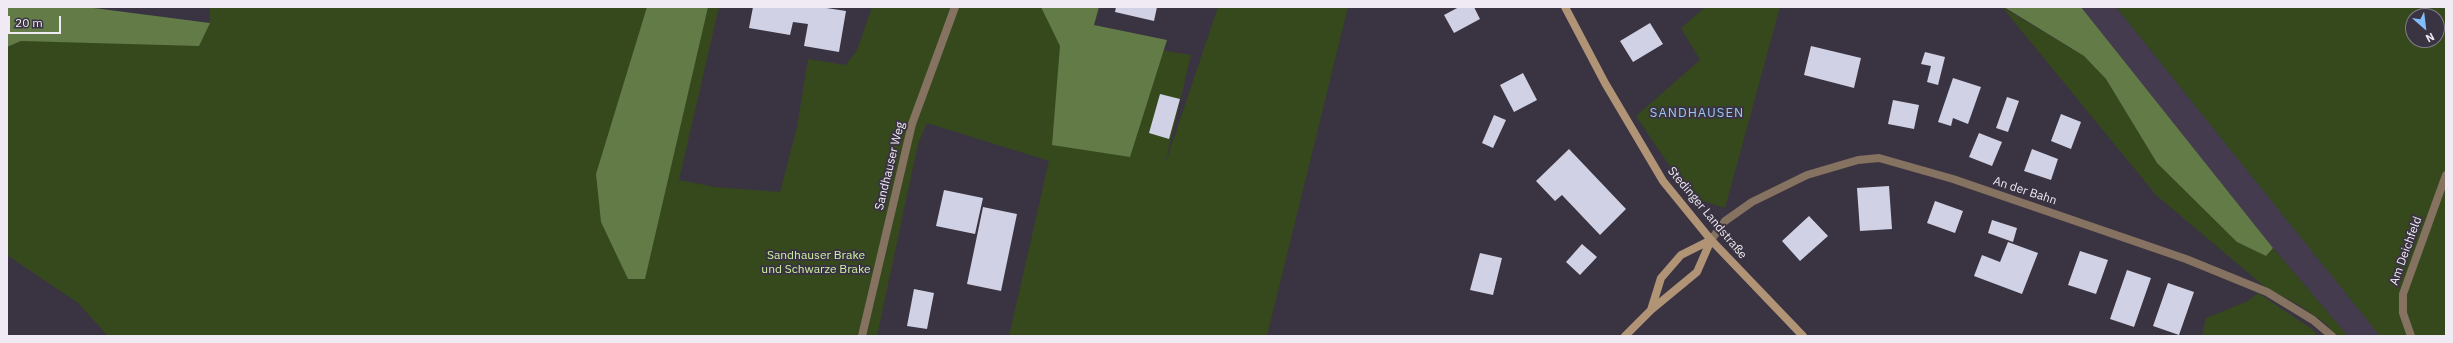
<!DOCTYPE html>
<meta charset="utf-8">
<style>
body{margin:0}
#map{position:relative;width:2453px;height:343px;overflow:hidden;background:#3a3341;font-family:"IBM Plex Sans",sans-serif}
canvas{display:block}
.frame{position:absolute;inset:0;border:8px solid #efeaf3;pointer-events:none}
.north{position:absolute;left:2405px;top:8px;width:40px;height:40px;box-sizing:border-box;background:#3a3341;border:1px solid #827c88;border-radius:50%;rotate:152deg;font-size:11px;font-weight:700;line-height:16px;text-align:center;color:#efeaf3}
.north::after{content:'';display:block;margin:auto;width:14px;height:18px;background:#80bdfa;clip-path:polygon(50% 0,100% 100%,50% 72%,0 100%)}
.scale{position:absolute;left:8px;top:16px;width:53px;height:18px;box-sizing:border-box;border:2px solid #efeaf3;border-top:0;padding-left:5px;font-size:12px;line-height:14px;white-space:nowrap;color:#efeaf3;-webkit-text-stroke:3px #3a3341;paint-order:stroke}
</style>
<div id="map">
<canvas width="2453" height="343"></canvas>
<div class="frame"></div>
<div class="north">N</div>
<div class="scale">20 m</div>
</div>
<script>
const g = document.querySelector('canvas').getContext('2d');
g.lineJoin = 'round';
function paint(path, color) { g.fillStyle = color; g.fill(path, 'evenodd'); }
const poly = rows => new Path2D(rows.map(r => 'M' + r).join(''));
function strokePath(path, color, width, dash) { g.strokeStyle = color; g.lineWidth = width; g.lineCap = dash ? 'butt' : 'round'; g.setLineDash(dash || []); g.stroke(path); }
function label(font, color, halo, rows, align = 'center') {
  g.font = font + ' "IBM Plex Sans",sans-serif'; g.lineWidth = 4; g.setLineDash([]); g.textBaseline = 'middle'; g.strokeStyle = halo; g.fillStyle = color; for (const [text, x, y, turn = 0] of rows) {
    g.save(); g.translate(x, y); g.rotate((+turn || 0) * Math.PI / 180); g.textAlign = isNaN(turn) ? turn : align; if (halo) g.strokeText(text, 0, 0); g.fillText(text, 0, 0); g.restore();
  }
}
paint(poly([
 [2081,7,2116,7,2381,336,2348,336,2273,248]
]), '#443b4e');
paint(poly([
 [210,7,719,7,679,180,715,187,780,192,797,127,808,59,846,65,857,50,872,7,1064,7,1063,35,1191,55,1165,164,1218,7,1348,7,1267,336,1009,336,1049,161,927,123,918,144,877,336,108,336,78,303,7,255,7,47,21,41,210,23],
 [1705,7,1780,7,1725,208,1700,200,1679,180,1636,116,1700,60,1681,28],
 [2002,7,2084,56,2106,79,2157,163,2265,256,2273,248,2348,336,2337,336,2325,323,2299,305,2265,287,2156,195],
 [2116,7,2446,7,2446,336,2380,336],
 [2413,16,2437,16,2437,40,2413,40],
 [2258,293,2312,329,2318,336,2202,336,2206,318,2248,301]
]), '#36491c');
paint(poly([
 [7,7,86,7,210,23,199,46,21,41,7,47],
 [647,7,708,7,645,279,628,279,601,222,596,174],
 [1041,7,1099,7,1094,25,1167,40,1130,157,1052,145,1060,46],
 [2004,7,2081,7,2273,248,2266,256,2237,242,2157,163,2106,79,2084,56]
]), '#627b47');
paint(poly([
 [753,7,820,7,846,11,839,52,804,46,808,24,793,22,790,35,749,28],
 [1116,7,1157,7,1154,21,1115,12],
 [1459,7,1474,7,1480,19,1454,33,1444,15],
 [1650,23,1663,44,1633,62,1620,41],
 [1811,46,1861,58,1854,88,1804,75],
 [1925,52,1945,57,1938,85,1927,82,1931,66,1921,64],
 [1523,73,1537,100,1514,112,1500,85],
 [1953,78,1981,87,1968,124,1953,118,1951,126,1938,122],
 [1160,94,1180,99,1169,139,1149,133],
 [2007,97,2019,101,2008,132,1996,128],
 [1893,100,1919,105,1914,129,1888,124],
 [2061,114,2081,122,2071,149,2051,141],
 [1494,115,1506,120,1493,148,1482,143],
 [1979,133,2002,142,1992,166,1969,157],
 [1569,149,1626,209,1600,235,1562,195,1555,201,1536,181],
 [2032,149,2058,159,2051,180,2024,171],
 [1889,186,1892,229,1860,231,1857,188],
 [944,190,983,198,975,234,936,226],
 [1935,201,1963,211,1955,233,1927,223],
 [983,207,1017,214,1001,291,967,284],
 [1809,216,1828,236,1800,261,1782,241],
 [1992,220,2017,228,2013,242,1988,233],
 [2008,242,2038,253,2022,294,1974,276,1982,255,2000,262],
 [1582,244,1597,257,1580,275,1566,262],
 [2080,251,2108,260,2096,294,2068,285],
 [1480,253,1502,258,1493,295,1470,290],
 [2127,270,2151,278,2134,327,2110,319],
 [2168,283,2194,292,2179,335,2153,326],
 [914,289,934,293,927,329,907,326]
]), '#d0d1e4');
strokePath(poly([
 [1711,240,1725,221,1752,202,1807,175,1858,160,1879,158,1953,179,2186,259,2267,292,2313,320,2332,336],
 [862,336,912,124,955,7],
 [2411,336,2403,313,2403,294,2446,175]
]), '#857260', 8);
strokePath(poly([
 [1565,7,1605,83,1663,181,1711,240,1803,336],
 [1651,310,1661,278,1681,255,1711,240],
 [1625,336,1651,310,1697,272,1711,240]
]), '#b19376', 8);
label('12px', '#efeaf3', '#3a3341', [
 ["Sandhauser Weg",890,166,-76],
 ["An der Bahn",2025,191,18],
 ["Stedinger Landstraße",1707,213,50],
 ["Am Deichfeld",2406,251,-70]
]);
label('12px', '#ccf1a2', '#3a3341', [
 ["Sandhauser Brake",816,256],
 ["und Schwarze Brake",816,270]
]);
g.letterSpacing = '1px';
label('13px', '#9ac7f4', '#3a3341', [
 ["SANDHAUSEN",1697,113]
]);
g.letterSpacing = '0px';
</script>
